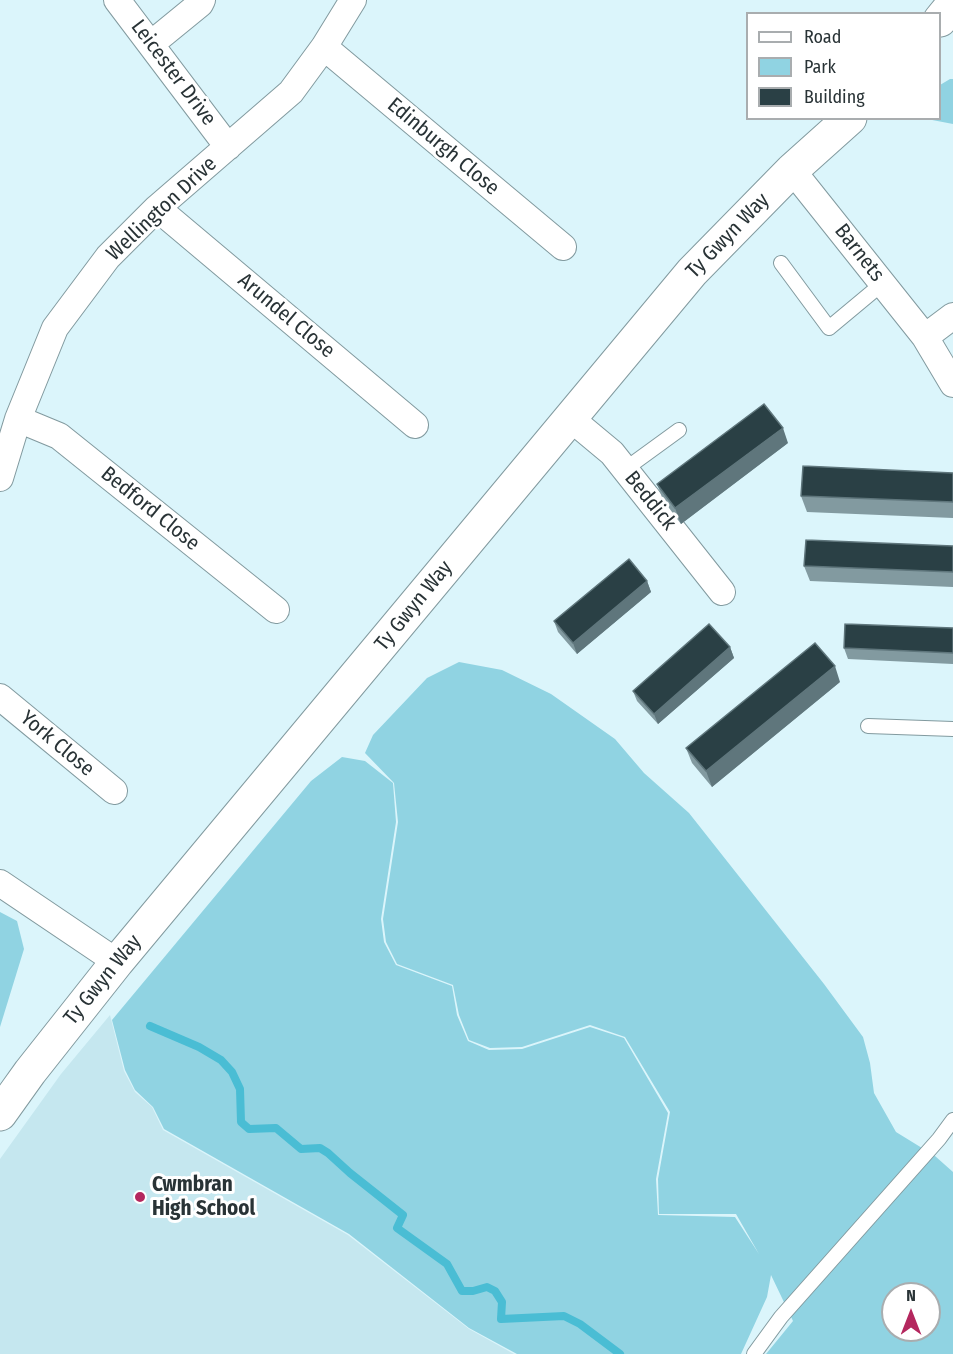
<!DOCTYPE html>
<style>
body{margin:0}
#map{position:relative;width:953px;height:1354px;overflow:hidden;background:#dbf5fb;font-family:"Fira Sans Condensed",sans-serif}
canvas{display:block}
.legend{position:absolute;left:746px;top:12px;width:195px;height:108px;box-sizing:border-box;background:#fff;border:2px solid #a9adaf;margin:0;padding:8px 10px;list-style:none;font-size:18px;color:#293336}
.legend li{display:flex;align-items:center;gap:12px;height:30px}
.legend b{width:30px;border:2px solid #a9adaf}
.north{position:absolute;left:881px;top:1282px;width:60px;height:60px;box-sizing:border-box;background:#fff;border:2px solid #a9adaf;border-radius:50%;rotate:0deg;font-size:16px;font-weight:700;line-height:24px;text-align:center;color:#293336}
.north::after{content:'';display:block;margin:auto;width:21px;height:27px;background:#b4275e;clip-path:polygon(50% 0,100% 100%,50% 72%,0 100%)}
</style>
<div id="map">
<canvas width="953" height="1354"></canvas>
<ul class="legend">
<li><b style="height:8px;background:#fff"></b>Road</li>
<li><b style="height:16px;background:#90d3e2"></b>Park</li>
<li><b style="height:16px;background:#2a4045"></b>Building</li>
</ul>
<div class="north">N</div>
</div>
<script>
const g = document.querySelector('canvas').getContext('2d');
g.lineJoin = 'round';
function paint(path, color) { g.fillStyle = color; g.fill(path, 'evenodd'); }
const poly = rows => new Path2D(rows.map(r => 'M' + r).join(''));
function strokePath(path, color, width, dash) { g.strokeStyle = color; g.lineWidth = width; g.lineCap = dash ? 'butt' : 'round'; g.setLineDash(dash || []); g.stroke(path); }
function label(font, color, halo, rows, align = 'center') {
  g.font = font + ' "Fira Sans Condensed",sans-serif'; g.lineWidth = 6; g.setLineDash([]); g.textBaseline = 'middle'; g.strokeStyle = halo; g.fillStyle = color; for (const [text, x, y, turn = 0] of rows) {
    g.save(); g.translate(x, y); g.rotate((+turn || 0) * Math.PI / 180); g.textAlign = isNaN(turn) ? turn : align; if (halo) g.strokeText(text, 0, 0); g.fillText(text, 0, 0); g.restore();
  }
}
paint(poly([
 [110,1015,124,1071,135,1092,152,1107,163,1130,348,1235,469,1329,514,1354,0,1354,0,1159,61,1074]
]), '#c5e7ef');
paint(poly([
 [950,79,953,79,953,124,927,119,940,118,940,85],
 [459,662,502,670,551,694,615,739,644,773,689,813,824,984,863,1037,870,1063,874,1093,896,1132,935,1156,953,1172,953,1354,766,1354,793,1321,771,1275,767,1297,741,1354,517,1354,469,1328,349,1234,164,1129,153,1107,135,1090,125,1070,112,1020,311,781,342,757,365,761,393,783,396,822,381,919,384,942,396,965,452,986,457,1015,468,1041,489,1050,522,1049,590,1027,624,1038,668,1113,656,1179,658,1215,735,1217,759,1254,736,1214,659,1214,658,1179,670,1112,625,1037,590,1025,522,1047,490,1048,469,1040,459,1015,453,985,397,964,386,942,383,919,398,822,394,783,365,753,373,735,427,678],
 [893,1294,929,1294,929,1330,893,1330],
 [0,912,17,921,24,949,0,1027]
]), '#90d3e2');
strokePath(poly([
 [150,1026,199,1047,221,1060,232,1072,240,1089,241,1122,249,1129,276,1128,301,1149,320,1148,328,1153,350,1173,403,1215,397,1228,447,1264,462,1291,473,1291,487,1287,495,1291,502,1302,501,1319,564,1316,580,1324,620,1354]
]), '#4abdd4', 8);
const service = poly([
 [781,263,829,328,883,283],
 [624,470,679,430],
 [868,726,953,729],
 [754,1354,781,1317,939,1139,953,1120]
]);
const minor = poly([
 [117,0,228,147],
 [151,44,200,4,202,0],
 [324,47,563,247],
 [792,170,925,337,953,384],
 [157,208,415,425],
 [925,337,953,316],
 [570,418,612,453,722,592],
 [18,419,59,436,276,610],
 [0,478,18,419,55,328,108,257,157,208,291,92,324,47,353,0],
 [0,697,114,791],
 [0,883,117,962]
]);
const tertiary = poly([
 [940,20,953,4],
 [0,1114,30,1072,117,962,692,272,792,170,850,118]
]);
strokePath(service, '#829a9f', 16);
strokePath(minor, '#829a9f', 28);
strokePath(tertiary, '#829a9f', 35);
strokePath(service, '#fff', 14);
strokePath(minor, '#fff', 26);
strokePath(tertiary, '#fff', 33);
paint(poly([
 [788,443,681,524,663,500,657,484],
 [953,473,953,518,807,512,801,496],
 [953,546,953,587,810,581,804,566],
 [647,581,651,592,577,654,558,632,554,621],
 [953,628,953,664,848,659,844,648],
 [730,647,734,658,658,724,637,701,633,691],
 [840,682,712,787,692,763,686,748]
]), '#829aa0');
paint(poly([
 [783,428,788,443,681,524,675,508],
 [647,581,651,592,577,654,573,643],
 [730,647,734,658,658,724,654,714],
 [835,666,840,682,712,787,706,771]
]), '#5f767c');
const building = poly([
 [764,404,783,428,675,508,657,484,764,404],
 [803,466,953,473,953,502,801,496,803,466],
 [806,540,953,546,953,572,804,566,806,540],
 [629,559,647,581,573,643,554,621,629,559],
 [709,624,730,647,654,714,633,691,709,624],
 [845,624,953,628,953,653,844,648,845,624],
 [815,643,835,666,706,771,686,748,815,643]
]);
paint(building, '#2a4045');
strokePath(building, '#5f767c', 1.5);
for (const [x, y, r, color] of [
 [140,1197,6,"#b4275e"]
]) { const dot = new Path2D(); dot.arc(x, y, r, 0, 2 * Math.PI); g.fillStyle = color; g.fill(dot); strokePath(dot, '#fff', 2); }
label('21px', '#293336', '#fff', [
 ["Leicester Drive",173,73,53],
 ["Edinburgh Close",443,147,40],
 ["Wellington Drive",162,209,-43],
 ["Ty Gwyn Way",728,236,-46],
 ["Barnets",859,253,52],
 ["Arundel Close",286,316,40],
 ["Beddick",650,501,51],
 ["Bedford Close",150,509,39],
 ["Ty Gwyn Way",414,606,-51],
 ["York Close",57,744,40],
 ["Ty Gwyn Way",103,980,-51]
]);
label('bold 21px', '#293336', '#fff', [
 ["Cwmbran",152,1185],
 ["High School",152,1209]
], 'left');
</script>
